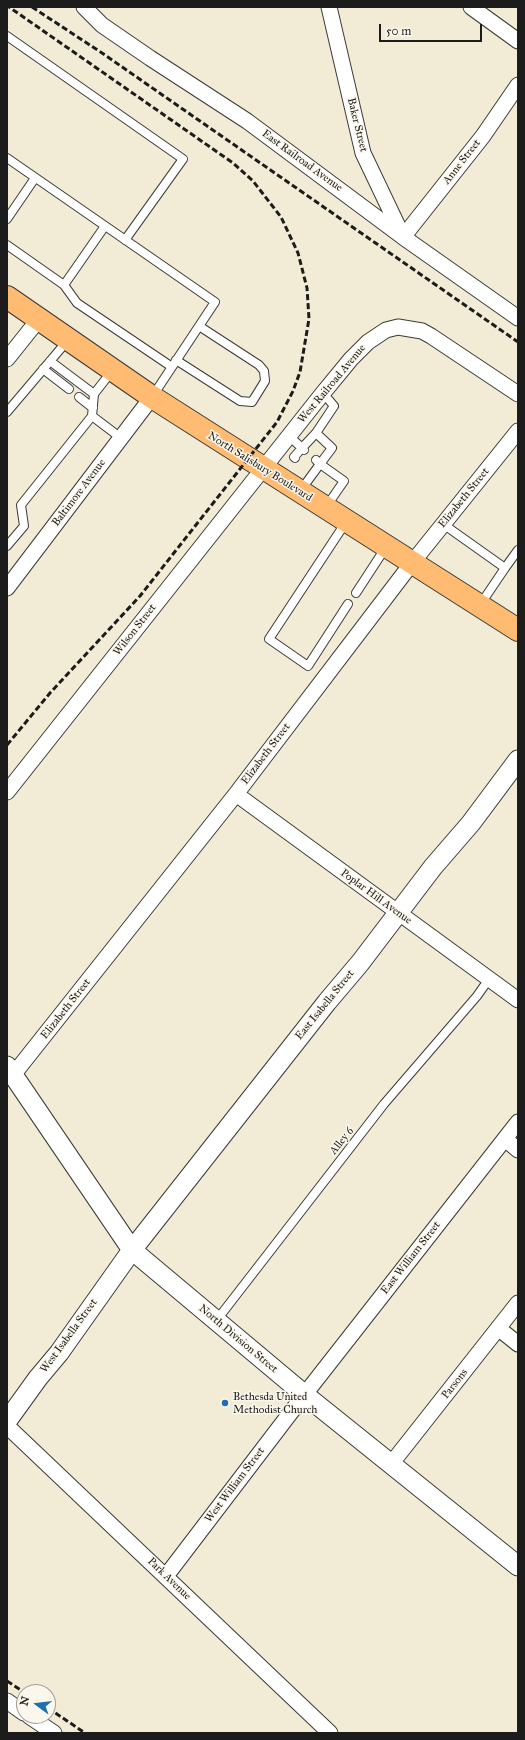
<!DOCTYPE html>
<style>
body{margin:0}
#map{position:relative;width:525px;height:1740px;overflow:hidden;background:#f2ecd6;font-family:"IM FELL Great Primer",serif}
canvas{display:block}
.frame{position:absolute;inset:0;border:8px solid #1c1c1c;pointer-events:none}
.north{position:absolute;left:16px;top:1684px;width:40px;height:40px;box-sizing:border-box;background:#fbf7ec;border:1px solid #a29f99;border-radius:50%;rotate:285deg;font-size:11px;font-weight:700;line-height:16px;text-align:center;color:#1c1c1c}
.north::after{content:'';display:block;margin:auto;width:14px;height:18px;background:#1f6fb2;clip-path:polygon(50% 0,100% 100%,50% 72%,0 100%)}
.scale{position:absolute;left:379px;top:24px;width:103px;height:18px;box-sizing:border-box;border:2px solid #1c1c1c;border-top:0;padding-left:5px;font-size:12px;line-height:14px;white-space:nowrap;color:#1c1c1c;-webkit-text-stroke:3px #fbf7ec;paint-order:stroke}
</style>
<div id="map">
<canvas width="525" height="1740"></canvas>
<div class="frame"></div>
<div class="north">N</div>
<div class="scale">50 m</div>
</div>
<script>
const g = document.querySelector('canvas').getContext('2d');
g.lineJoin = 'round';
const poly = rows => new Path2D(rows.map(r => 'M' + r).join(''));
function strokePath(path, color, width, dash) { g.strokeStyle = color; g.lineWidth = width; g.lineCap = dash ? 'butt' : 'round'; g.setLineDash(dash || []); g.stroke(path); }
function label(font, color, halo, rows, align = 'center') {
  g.font = font + ' "IM FELL Great Primer",serif'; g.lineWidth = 3; g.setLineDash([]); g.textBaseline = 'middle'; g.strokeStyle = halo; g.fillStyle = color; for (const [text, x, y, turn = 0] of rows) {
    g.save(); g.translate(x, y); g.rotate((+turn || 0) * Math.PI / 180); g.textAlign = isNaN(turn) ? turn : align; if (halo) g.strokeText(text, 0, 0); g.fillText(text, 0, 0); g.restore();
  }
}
const service = poly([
 [7,36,183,159,125,240],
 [7,158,215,302,152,397],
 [7,219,35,178],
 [7,245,64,285,105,226],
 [64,285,77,303,172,367],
 [176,360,240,401,252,402,265,381,264,371,259,365,199,326],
 [43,369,69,389],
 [94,394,112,371],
 [79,397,93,408],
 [7,412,68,340],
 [92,416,121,438],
 [316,433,334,406,323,393],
 [289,436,302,448,294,457,295,458],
 [304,450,302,448,316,433,332,448,320,464,316,460],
 [301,490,320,464,344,481,326,507],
 [346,522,269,639,308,666,348,604],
 [443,524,505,568,480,605],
 [7,546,24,526,21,505,92,416,94,394,50,361],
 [505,568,518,550],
 [356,593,386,547],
 [216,1321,384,1104,477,996,489,979]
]);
const minor = poly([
 [84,7,102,25,150,58,247,121,403,237,518,318],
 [329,7,363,153,403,237,483,136,518,85],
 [471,7,518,41],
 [7,359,39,319],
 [7,588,152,397],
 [7,792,323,393,351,359,368,342,386,330,398,327,422,331,431,336,518,394],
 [236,794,518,1000],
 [13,1075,236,794,412,563,518,431],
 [505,1139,518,1150],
 [498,1328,518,1344],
 [7,1426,330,1733],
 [391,1464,518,1303],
 [166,1576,298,1403,518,1122],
 [7,1701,24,1713],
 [29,1716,54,1733]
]);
const tertiary = poly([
 [7,1066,132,1250,305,1395,518,1566],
 [7,1421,38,1378,59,1353,132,1250,327,1002,360,963,433,867,471,823,518,760]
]);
const primary = poly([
 [7,297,152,397,518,630]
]);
strokePath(service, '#3c3b38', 10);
strokePath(minor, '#3c3b38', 17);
strokePath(tertiary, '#3c3b38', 21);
strokePath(primary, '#3c3b38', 24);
strokePath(service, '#fff', 8);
strokePath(minor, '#fff', 15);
strokePath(tertiary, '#fff', 19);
strokePath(primary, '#ffbb71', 22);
strokePath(poly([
 [32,7,102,53,518,342],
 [7,745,50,693,140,596,277,422,293,391,300,372,309,319,307,288,298,253,281,217,253,181,233,163,9,7],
 [7,1681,24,1692],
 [48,1708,85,1733]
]), '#1c1c1c', 3, [6, 3]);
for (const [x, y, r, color] of [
 [225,1403,4,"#1f6fb2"]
]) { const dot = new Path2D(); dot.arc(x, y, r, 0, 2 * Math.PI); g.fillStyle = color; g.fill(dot); strokePath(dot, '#fbf7ec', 1.5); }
label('11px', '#1c1c1c', '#fbf7ec', [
 ["Baker Street",357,125,76],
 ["East Railroad Avenue",302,161,36],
 ["Anne Street",462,162,-52],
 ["West Railroad Avenue",332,384,-50],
 ["North Salisbury Boulevard",260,467,32],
 ["Baltimore Avenue",79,493,-53],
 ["Elizabeth Street",464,498,-51],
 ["Wilson Street",135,630,-52],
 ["Elizabeth Street",266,754,-53],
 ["Poplar Hill Avenue",376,897,36],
 ["East Isabella Street",325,1005,-51],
 ["Elizabeth Street",66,1009,-52],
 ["Alley 6",342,1141,-52],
 ["East William Street",411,1258,-52],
 ["West Isabella Street",69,1336,-54],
 ["North Division Street",238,1339,40],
 ["Parsons",455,1384,-52],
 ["West William Street",235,1485,-53],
 ["Park Avenue",169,1579,44]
]);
label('11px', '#1c1c1c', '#fbf7ec', [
 ["Bethesda United",233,1397],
 ["Methodist Church",233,1410]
], 'left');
</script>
